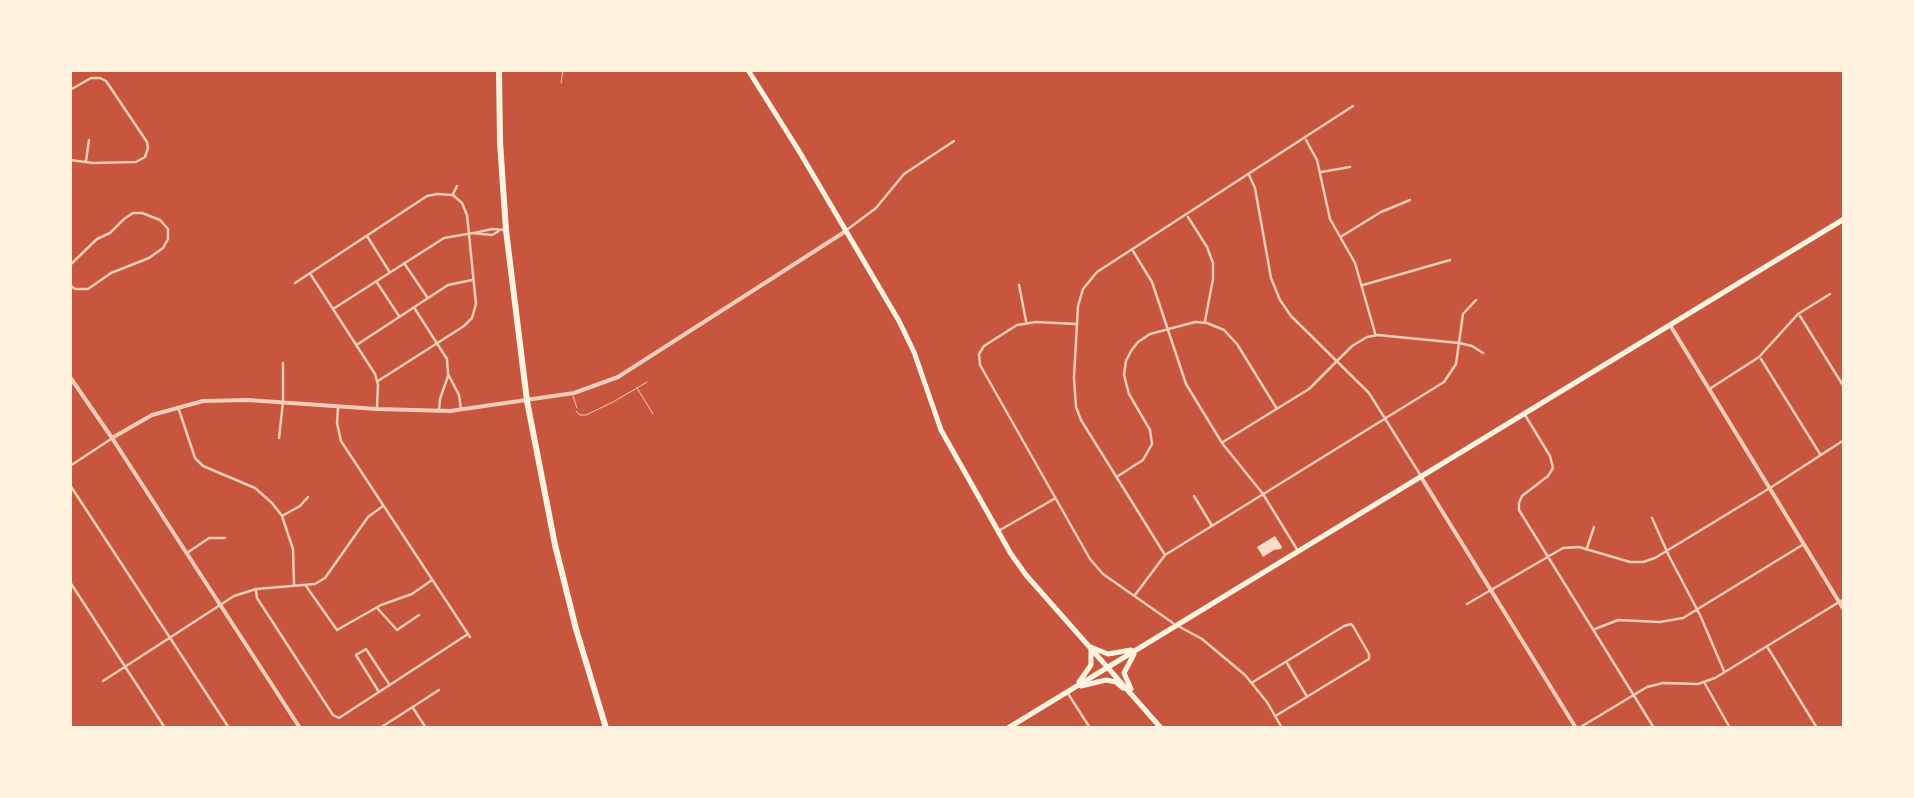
<!DOCTYPE html>
<style>
body{margin:0}
#map{position:relative;width:1914px;height:798px;overflow:hidden;background:#c8553d;font-family:"Playfair Display",serif}
canvas{display:block}
.frame{position:absolute;inset:0;border:72px solid #fff3e0;pointer-events:none}
</style>
<div id="map">
<canvas width="1914" height="798"></canvas>
<div class="frame"></div>
</div>
<script>
const g = document.querySelector('canvas').getContext('2d');
g.lineJoin = 'round';
function paint(path, color) { g.fillStyle = color; g.fill(path, 'evenodd'); }
const poly = rows => new Path2D(rows.map(r => 'M' + r).join(''));
function strokePath(path, color, width, dash) { g.strokeStyle = color; g.lineWidth = width; g.lineCap = dash ? 'butt' : 'round'; g.setLineDash(dash || []); g.stroke(path); }
paint(poly([
 [1275,536,1282,547,1281,549,1274,550,1263,557,1257,547]
]), '#f7dbc8');
strokePath(poly([
 [561,83,563,70],
 [637,388,647,382],
 [573,396,577,408],
 [576,411,580,415,586,415,613,402,637,388,653,414]
]), '#f1ccb7', 1);
strokePath(poly([
 [70,90,91,78,100,78,106,81,147,142,148,148,145,157,136,162,93,163,70,160],
 [1306,140,1317,160,1330,219,1355,263,1375,333],
 [86,161,89,140],
 [1321,172,1350,167],
 [1249,175,1255,188,1271,278,1280,300,1291,316,1369,393,1421,476],
 [453,194,457,186],
 [1188,217,1207,247,1213,263,1213,279,1205,321],
 [848,229,876,208,904,174,954,141],
 [474,233,492,229,505,230],
 [367,236,389,271],
 [1342,236,1381,212,1410,200],
 [1133,251,1152,282,1186,384,1222,443,1263,494,1298,551],
 [404,263,427,297],
 [70,265,97,239,110,233,124,219,133,213,142,213,160,220,168,229,168,239,163,248,149,258,111,273,88,289,75,289,70,285],
 [311,275,375,374,378,385,377,408],
 [376,281,399,316],
 [295,283,427,196,437,194,452,195],
 [1019,285,1026,321],
 [1363,285,1450,260],
 [333,309,444,238,473,233,492,235,499,231],
 [415,309,447,359,448,374,459,395,461,409],
 [1800,316,1844,387],
 [1076,324,1036,322,1017,325,984,346,979,354,980,365,1090,559,1103,574,1173,623],
 [358,344,448,285,472,280],
 [1761,359,1820,454],
 [378,381,464,326,472,318,476,304,467,215,462,203,453,195],
 [1711,388,1759,357,1798,314,1830,294],
 [178,407,195,458,203,466,255,488,272,503,282,516,293,549,294,584],
 [338,408,337,423,341,441,470,637],
 [439,411,440,399,448,376],
 [1525,415,1550,456,1553,468,1548,476,1522,496,1519,503,1519,510,1654,728],
 [279,438,283,402,283,363],
 [1223,442,1309,389,1352,346,1367,337,1378,335,1459,343,1472,346,1483,353],
 [70,466,111,439],
 [1118,476,1143,460,1152,444,1150,430,1129,394,1124,375,1126,361,1131,351,1138,342,1150,334,1195,322,1207,323,1224,330,1237,344,1277,409],
 [70,485,229,728],
 [1194,496,1211,524],
 [282,516,300,506,308,497],
 [1652,518,1669,556,1700,615,1724,671],
 [1000,530,1054,499],
 [1587,548,1594,527],
 [187,553,209,538,225,538],
 [1165,555,1081,420,1076,407,1074,378,1078,306,1083,289,1097,272,1353,106],
 [70,582,165,728],
 [306,586,337,630,381,605,412,594,432,580],
 [256,591,257,598,333,715,339,718,468,634],
 [1135,595,1165,555,1444,382,1456,364,1463,314,1476,300],
 [1467,604,1563,548,1579,547,1630,562,1643,562,1655,558,1770,488,1844,440],
 [378,609,397,630,419,615],
 [1180,627,1202,639,1245,675,1267,702,1282,728],
 [1595,629,1618,620,1660,622,1683,618,1804,544],
 [1768,648,1817,728],
 [1287,663,1306,695],
 [103,681,234,596,256,589,315,584,325,578,368,517,383,506],
 [1253,682,1344,626,1351,624,1353,626,1369,654,1369,659,1277,715],
 [1704,682,1730,728],
 [379,692,356,655,366,649,389,684],
 [1067,692,1090,728],
 [413,708,426,728],
 [380,728,439,690],
 [1579,728,1647,687,1663,683,1698,684,1715,678,1844,599]
]), '#f1ccb7', 2.5);
strokePath(poly([
 [1670,325,1844,610],
 [70,377,112,438,300,728],
 [112,438,152,415,203,401,248,400,377,409,450,411,574,393,618,377,846,231],
 [1421,477,1576,728]
]), '#f1ccb7', 4);
strokePath(poly([
 [748,70,799,151,899,321,914,352,941,430,1011,554,1026,575,1161,728],
 [1093,648,1108,654,1131,650],
 [1079,682,1091,665,1091,647],
 [1081,686,1106,680,1116,682,1123,688],
 [1131,689,1124,673,1134,654],
 [1008,728,1844,219]
]), '#fff3e0', 5);
strokePath(poly([
 [499,70,500,142,506,230,527,401,555,545,576,629,606,728]
]), '#fff3e0', 6);
</script>
